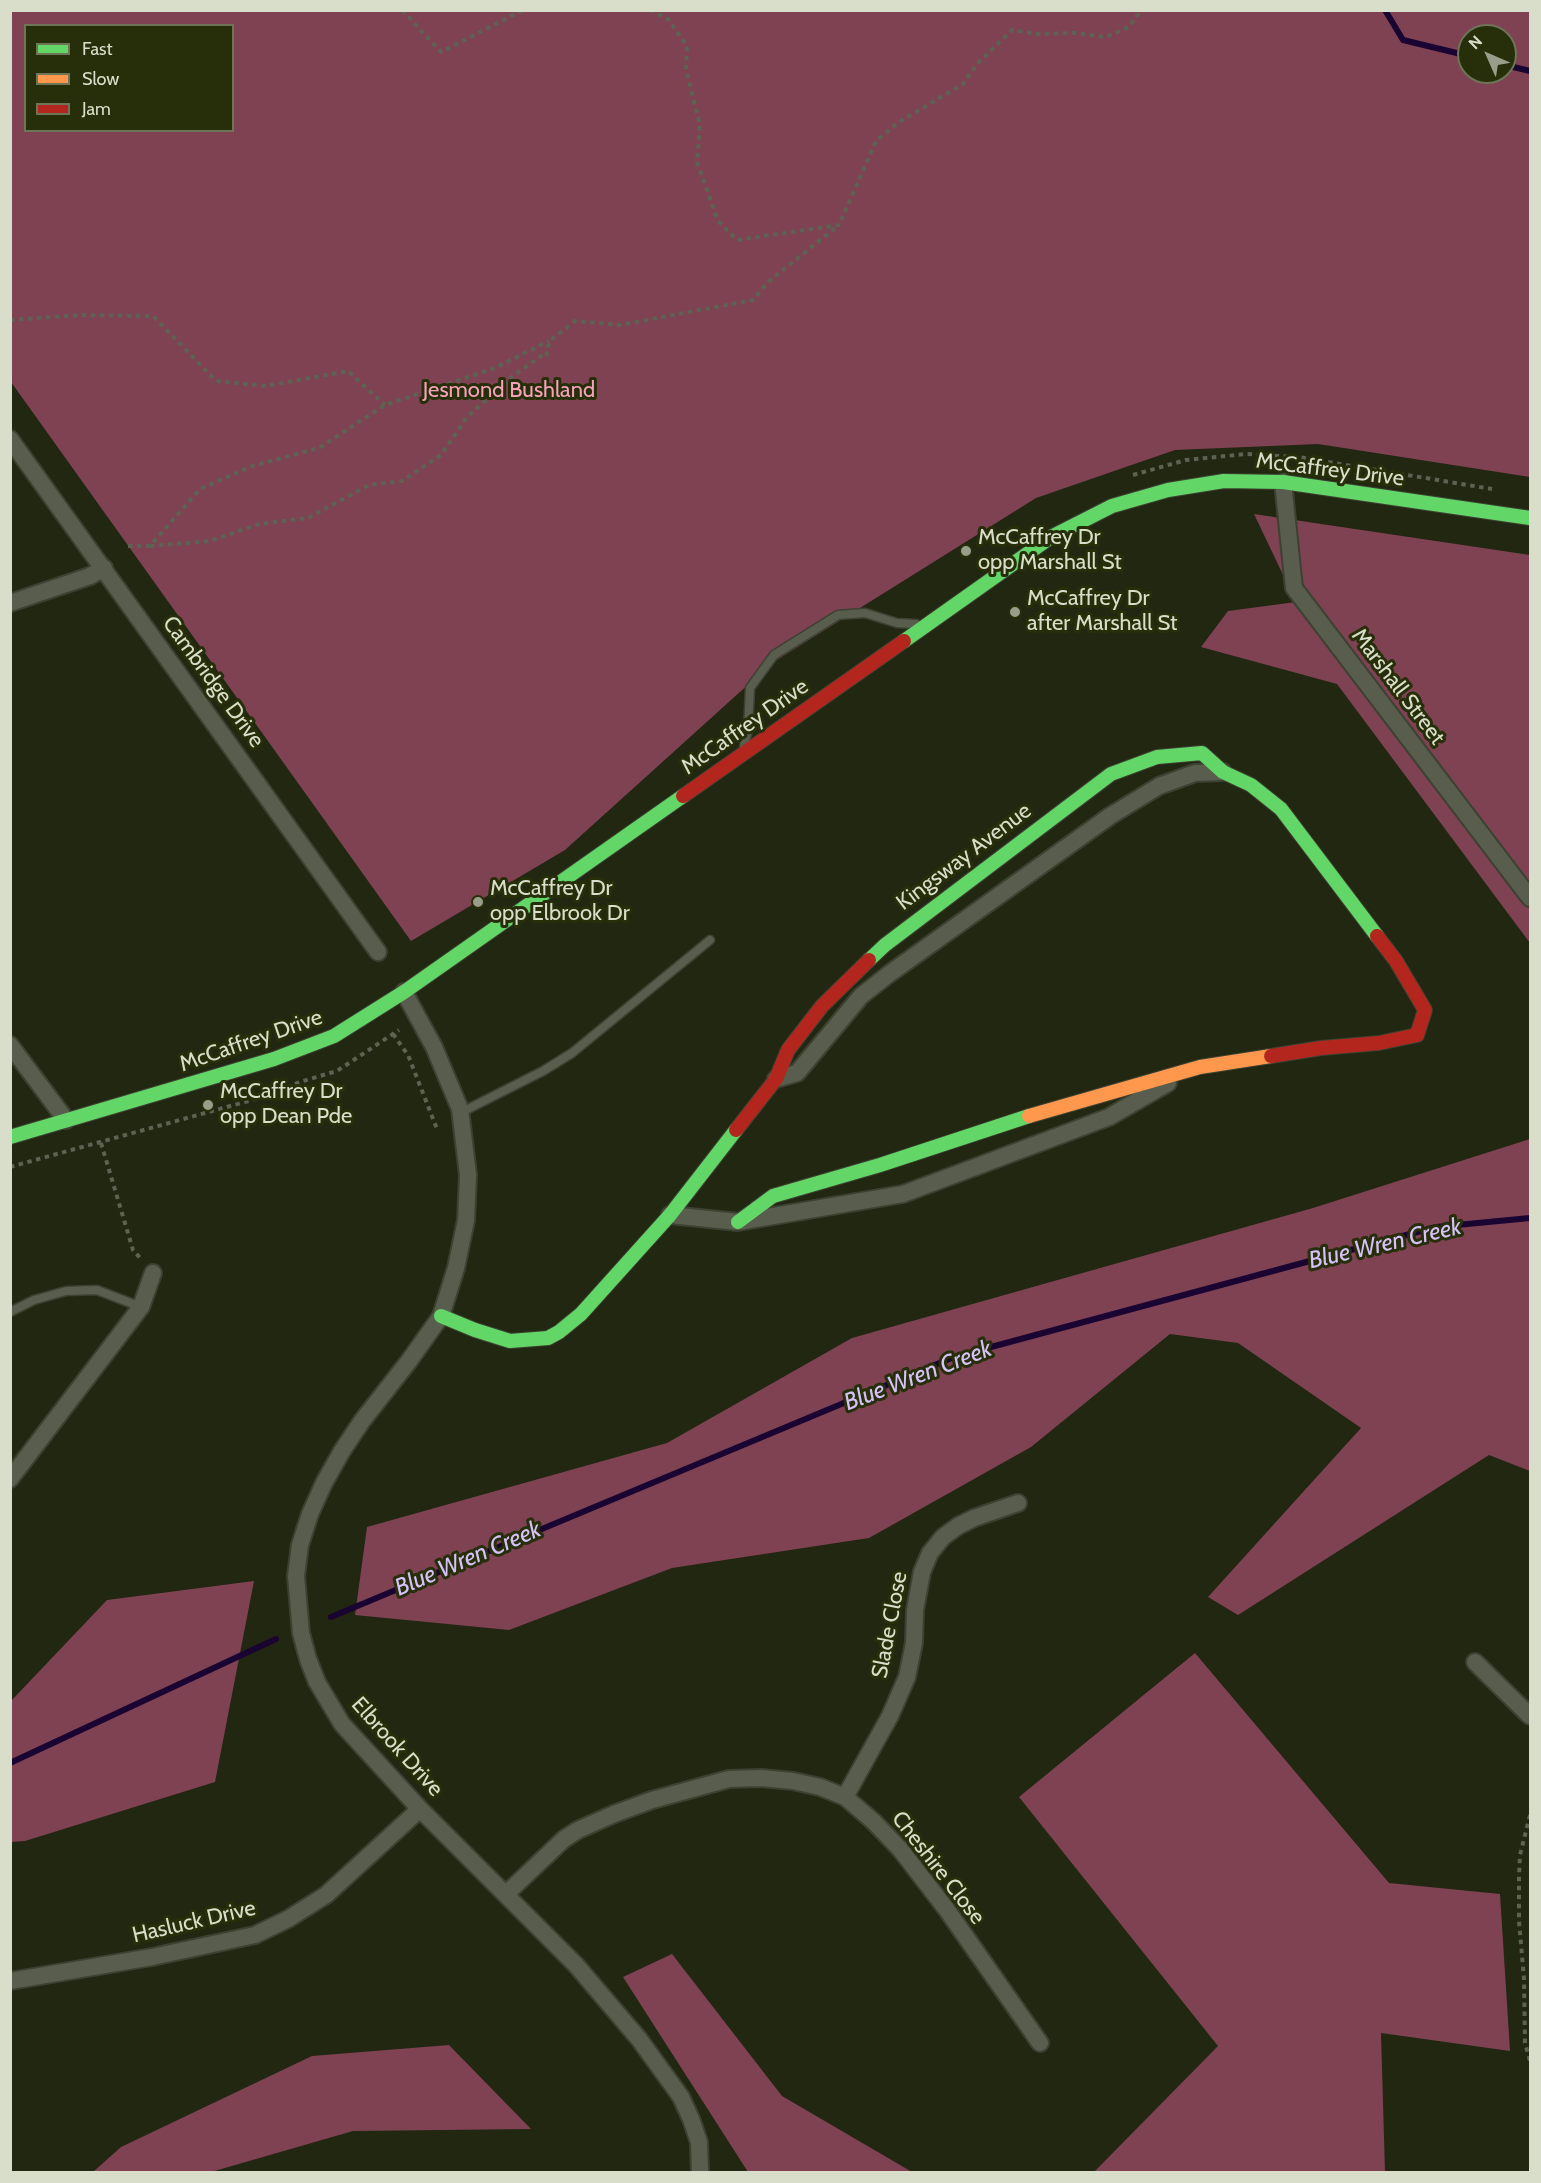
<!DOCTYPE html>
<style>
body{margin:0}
#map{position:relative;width:1541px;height:2183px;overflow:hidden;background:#212711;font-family:Cabin,sans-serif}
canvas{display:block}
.frame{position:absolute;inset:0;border:12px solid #d8dec9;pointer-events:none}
.legend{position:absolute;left:24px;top:24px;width:210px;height:108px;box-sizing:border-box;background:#262f09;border:2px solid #6d7556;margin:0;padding:8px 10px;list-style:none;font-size:18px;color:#d8dec9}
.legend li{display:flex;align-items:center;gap:12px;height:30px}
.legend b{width:30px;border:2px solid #6d7556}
.north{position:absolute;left:1457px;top:24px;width:60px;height:60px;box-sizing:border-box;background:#262f09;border:2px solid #6d7556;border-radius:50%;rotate:315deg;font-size:16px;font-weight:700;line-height:24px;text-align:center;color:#d8dec9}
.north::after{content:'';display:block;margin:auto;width:21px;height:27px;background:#989e89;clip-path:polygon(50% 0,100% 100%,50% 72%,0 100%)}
</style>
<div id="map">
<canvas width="1541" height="2183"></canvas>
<div class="frame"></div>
<ul class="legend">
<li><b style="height:8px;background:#63d668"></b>Fast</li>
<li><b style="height:8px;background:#ff974d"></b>Slow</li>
<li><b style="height:8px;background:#b3261e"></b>Jam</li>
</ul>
<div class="north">N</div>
</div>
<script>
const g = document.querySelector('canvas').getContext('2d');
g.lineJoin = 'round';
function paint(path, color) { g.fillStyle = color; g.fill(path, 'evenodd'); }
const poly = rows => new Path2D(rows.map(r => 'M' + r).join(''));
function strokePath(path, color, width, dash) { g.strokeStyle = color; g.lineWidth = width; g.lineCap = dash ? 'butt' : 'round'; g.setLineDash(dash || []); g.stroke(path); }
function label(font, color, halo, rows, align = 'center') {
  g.font = font + ' Cabin,sans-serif'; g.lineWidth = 6; g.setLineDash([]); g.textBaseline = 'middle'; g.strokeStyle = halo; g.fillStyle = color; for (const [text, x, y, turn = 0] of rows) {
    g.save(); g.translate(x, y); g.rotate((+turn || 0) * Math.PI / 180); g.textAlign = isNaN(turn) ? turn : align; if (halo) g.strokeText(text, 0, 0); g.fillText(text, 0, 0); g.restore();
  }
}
paint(poly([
 [10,11,1530,11,1530,477,1318,444,1175,450,1036,498,772,663,565,850,411,941,11,382],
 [26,26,232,26,232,130,26,130],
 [1469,36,1505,36,1505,72,1469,72],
 [1254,514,1530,555,1530,943,1337,684,1201,647,1228,611,1296,602],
 [1530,1139,1530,1471,1489,1455,1238,1615,1208,1597,1361,1428,1238,1343,1170,1334,1031,1447,869,1538,672,1568,509,1630,355,1615,367,1527,667,1443,852,1338,1313,1208],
 [254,1581,215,1782,25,1841,11,1842,11,1701,107,1600],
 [1195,1653,1389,1883,1500,1894,1510,2051,1381,2033,1385,2172,1094,2172,1218,2046,1019,1797],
 [672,1954,782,2096,912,2172,748,2172,623,1977],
 [449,2045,531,2129,353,2131,211,2172,93,2172,121,2147,312,2056]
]), '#7e4253');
strokePath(poly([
 [1385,10,1403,40,1469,56],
 [1505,65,1530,71],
 [331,1617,954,1357,1436,1227,1530,1218],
 [10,1763,276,1639]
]), '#1a0431', 6);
const lane = poly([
 [744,746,748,730,750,688,774,655,838,615,865,613,897,623,916,624],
 [460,1113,543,1071,572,1053,710,940],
 [10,1312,34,1300,66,1291,97,1290,141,1307]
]);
const street = poly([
 [10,439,378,952],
 [1283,482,1294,588,1530,898],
 [10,603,90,576,104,568],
 [404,992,434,1047,460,1109,468,1175,466,1220,456,1268,441,1316,409,1361,362,1421,342,1451,324,1483,310,1514,300,1545,296,1576,301,1633,308,1659,317,1682,342,1724,420,1809,576,1965,639,2039,681,2097,691,2119,699,2142,700,2172],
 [10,1045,66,1120],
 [776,1079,797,1073,861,996,889,974,1110,816,1159,786,1195,773,1223,772],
 [670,1215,738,1222,903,1194,1109,1117,1168,1083],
 [10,1479,141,1307,153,1273],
 [1475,1662,1530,1716],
 [845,1797,890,1716,907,1677,914,1643,915,1610,922,1572,930,1553,943,1537,958,1526,974,1518,1018,1503],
 [506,1894,564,1839,578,1830,614,1814,652,1800,729,1779,761,1778,793,1781,820,1787,845,1797,873,1821,900,1849,947,1910,1040,2043],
 [10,1981,152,1957,255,1935,288,1919,326,1895,420,1809]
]);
const fast = poly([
 [904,641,1051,537,1112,506,1168,490,1224,481,1283,482,1530,518],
 [869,960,885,945,1111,774,1157,757,1202,753,1223,772,1251,785,1281,809,1377,936],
 [10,1137,274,1059,334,1036,404,992,683,796],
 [738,1222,773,1196,880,1165,1029,1116],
 [441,1316,475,1330,510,1341,548,1338,559,1332,581,1314,670,1215,736,1130]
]);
const slow = poly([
 [1029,1116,1200,1067,1271,1056]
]);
const jam = poly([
 [683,796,904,641],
 [1271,1056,1321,1048,1379,1043,1417,1035,1425,1010,1396,961,1377,936],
 [736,1130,776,1079,788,1050,822,1006,869,960]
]);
strokePath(lane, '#3d4132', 11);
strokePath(street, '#3d4132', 20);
strokePath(fast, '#3d4132', 16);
strokePath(slow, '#3d4132', 16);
strokePath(jam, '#3d4132', 16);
strokePath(poly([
 [402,10,441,52,523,10],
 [650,10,668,19,687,46,686,69,700,125,697,162,718,221,737,240,839,225,876,141,899,122,963,84,978,63,1012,30,1037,34,1076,33,1106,37,1129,27,1141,10],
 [10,320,80,315,153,316,216,381,266,386,348,371,385,405],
 [1133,475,1186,460,1246,454,1298,457,1492,489],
 [128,546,150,546,200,489,252,466,319,448,385,405,495,368,549,341],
 [150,546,210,541,259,524,308,518,369,485,402,481,441,455,467,417,513,376,541,356,547,356,546,350,551,340,575,321,620,325,753,300,768,282,839,225],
 [393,1034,408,1055,437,1129],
 [101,1143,133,1250,142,1260],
 [10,1167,252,1100,303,1081,337,1071,399,1030],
 [1530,1815,1520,1855,1519,1876,1519,1921,1524,1979,1525,2043,1530,2061]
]), '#5d6252', 4, [4.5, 4.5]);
strokePath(lane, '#585d4d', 8);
strokePath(street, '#585d4d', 16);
strokePath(fast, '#63d668', 14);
strokePath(slow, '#ff974d', 14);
strokePath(jam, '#b3261e', 14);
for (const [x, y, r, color] of [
 [966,551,6,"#989e89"],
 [1015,612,6,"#989e89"],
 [478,902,6,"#989e89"],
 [208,1105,6,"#989e89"]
]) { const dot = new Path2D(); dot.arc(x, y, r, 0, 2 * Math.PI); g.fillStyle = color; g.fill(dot); strokePath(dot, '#262f09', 2); }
label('22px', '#f6a1ba', '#262f09', [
 ["Jesmond Bushland",509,391]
]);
label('22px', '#d8dec9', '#262f09', [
 ["McCaffrey Drive",1330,470,7],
 ["Cambridge Drive",213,682,54],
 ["Marshall Street",1398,687,53],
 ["McCaffrey Drive",745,727,-35],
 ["Kingsway Avenue",964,857,-37],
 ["McCaffrey Drive",251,1041,-19],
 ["Slade Close",890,1625,-79],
 ["Elbrook Drive",397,1747,48],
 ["Cheshire Close",938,1868,52],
 ["Hasluck Drive",194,1922,-13]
]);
label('22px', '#d8dec9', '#262f09', [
 ["McCaffrey Dr",978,538],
 ["opp Marshall St",978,563],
 ["McCaffrey Dr",1027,599],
 ["after Marshall St",1027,624],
 ["McCaffrey Dr",490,889],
 ["opp Elbrook Dr",490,914],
 ["McCaffrey Dr",220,1092],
 ["opp Dean Pde",220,1117]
], 'left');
label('italic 24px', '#d6c2f9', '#262f09', [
 ["Blue Wren Creek",1385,1244,-13],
 ["Blue Wren Creek",918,1376,-21],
 ["Blue Wren Creek",468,1559,-23]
]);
</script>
